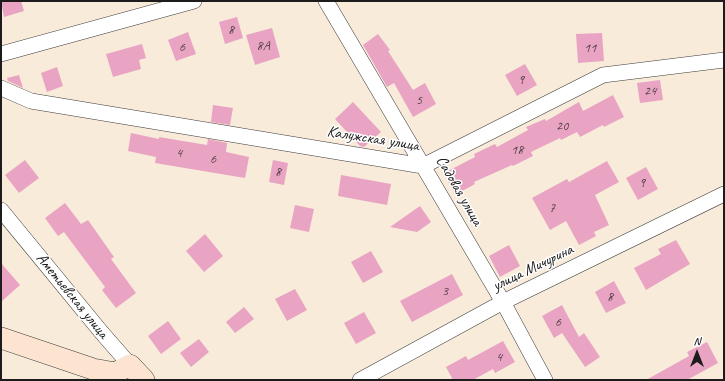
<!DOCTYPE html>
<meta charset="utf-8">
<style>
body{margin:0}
#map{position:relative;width:725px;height:381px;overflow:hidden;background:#f8ebda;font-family:Caveat,sans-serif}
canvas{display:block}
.frame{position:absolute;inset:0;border:2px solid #1c1c1c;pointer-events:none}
.north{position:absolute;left:677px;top:333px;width:40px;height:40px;-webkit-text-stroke:3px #fff;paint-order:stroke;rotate:0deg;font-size:11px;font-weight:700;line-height:16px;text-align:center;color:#1c1c1c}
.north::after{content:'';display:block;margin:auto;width:14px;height:18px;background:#1c1c1c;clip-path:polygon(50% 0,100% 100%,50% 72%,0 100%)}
</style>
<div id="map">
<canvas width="725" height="381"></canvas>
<div class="frame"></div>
<div class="north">N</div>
</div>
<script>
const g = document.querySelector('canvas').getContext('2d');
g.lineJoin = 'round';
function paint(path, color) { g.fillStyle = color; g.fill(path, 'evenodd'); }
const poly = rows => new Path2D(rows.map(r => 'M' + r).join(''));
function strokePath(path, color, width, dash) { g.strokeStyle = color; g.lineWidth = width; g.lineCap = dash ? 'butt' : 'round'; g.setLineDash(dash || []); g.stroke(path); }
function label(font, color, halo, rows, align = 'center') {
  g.font = font + ' Caveat,sans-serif'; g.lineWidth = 3; g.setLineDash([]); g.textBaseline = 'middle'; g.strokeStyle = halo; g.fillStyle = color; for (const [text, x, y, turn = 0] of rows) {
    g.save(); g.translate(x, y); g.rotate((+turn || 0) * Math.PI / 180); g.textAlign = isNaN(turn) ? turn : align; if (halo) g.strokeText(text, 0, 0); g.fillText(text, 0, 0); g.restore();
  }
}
paint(poly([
 [1,1,21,1,24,11,4,17],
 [237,17,243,38,225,44,219,22],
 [272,28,280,57,255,65,246,35],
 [188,32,196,54,176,61,168,40],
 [602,33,604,61,578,63,576,34],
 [378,34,390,50,388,51,413,90,425,83,436,104,413,117,394,83,387,87,363,45],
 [142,44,146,58,139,60,141,69,113,77,106,54],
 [525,64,537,85,517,96,505,75],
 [57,67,63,86,47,92,41,73],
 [19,75,23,88,8,81,7,78],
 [660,80,663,100,640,103,637,83],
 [613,95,624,117,604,127,603,125,580,137,577,132,561,140,560,138,531,152,533,156,513,166,512,165,474,182,475,184,455,195,444,173,475,157,474,154,495,144,497,147,528,130,526,127,545,119,546,121,579,102,583,111],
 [353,102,381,132,364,147,360,146,335,119],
 [213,105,233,108,230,125,211,122],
 [131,133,159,139,159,137,207,145,208,139,227,143,226,152,249,157,245,178,155,163,156,157,128,151],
 [25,160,39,178,19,193,5,175],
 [273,160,288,163,284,185,269,182],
 [607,161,619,182,595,195,609,225,594,232,596,236,579,245,566,221,550,230,532,198,567,179,569,182],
 [646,167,658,189,638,200,626,178],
 [341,175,391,184,387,205,338,196],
 [65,203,81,224,88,220,114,257,111,259,136,293,116,308,102,290,105,287,64,232,58,236,45,218],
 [295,205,314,209,309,232,290,228],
 [420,206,431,222,417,232,390,227],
 [205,234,223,256,204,272,186,251],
 [676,240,690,264,646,290,634,268,661,254,658,249],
 [509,245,520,266,500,277,489,256],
 [371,251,383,272,363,283,351,262],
 [1,263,20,285,1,302],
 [452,274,463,295,412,322,400,301],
 [614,281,626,303,606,313,595,292],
 [295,289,307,310,287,321,275,299],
 [562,305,579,337,584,333,600,357,585,367,562,333,554,338,542,316],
 [244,307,254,319,235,333,226,322],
 [364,312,376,333,356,344,344,323],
 [168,321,181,339,161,354,148,336],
 [199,339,209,352,191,367,180,353],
 [503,341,515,362,495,373,493,369,473,380,453,380,446,367,466,356,468,360],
 [707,342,718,363,687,380,646,380,689,356,687,352]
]), '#e9a4c3');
const street = poly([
 [326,1,503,302,545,380],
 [1,54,194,1],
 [1,88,31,101,423,166,603,75,724,60],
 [1,210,102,333,130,365],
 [360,380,503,302,724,194]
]);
const secondary = poly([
 [1,338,93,369,115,373,130,365,144,380]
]);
strokePath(street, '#3d3b38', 16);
strokePath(secondary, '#3d3b38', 22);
strokePath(street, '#fff', 15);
strokePath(secondary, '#fde4d0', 21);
label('14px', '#4f3e46', null, [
 ["8",231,30],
 ["8А",263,46],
 ["6",182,47],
 ["11",590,48],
 ["9",521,80],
 ["24",650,91],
 ["5",419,100],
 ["20",562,126],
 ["18",517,150],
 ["4",179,153],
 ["6",213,159],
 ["8",278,172],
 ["9",642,183],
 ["7",552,208],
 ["3",445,291],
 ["8",610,297],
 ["6",558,322],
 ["4",499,357]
]);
label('16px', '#1c1c1c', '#fff', [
 ["Калужская улица",373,139,9],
 ["Садовая улица",459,191,60],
 ["улица Мичурина",533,268,-26],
 ["Аметьевская улица",72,296,51]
]);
</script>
